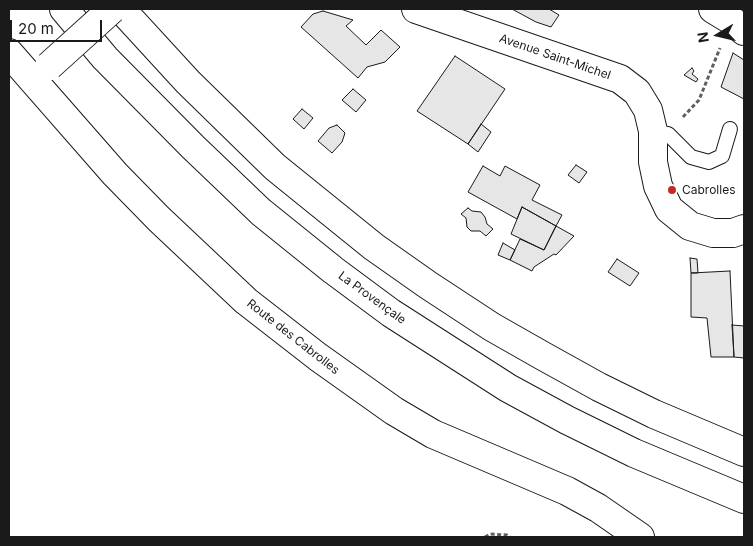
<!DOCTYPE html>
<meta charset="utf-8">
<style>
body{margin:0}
#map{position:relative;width:753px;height:546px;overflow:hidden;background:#fff;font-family:Inter,sans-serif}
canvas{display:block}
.frame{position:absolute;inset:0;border:10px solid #1a1a1a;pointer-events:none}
.north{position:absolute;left:693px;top:10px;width:50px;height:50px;-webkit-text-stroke:4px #fff;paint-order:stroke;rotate:261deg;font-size:14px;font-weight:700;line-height:20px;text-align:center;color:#1a1a1a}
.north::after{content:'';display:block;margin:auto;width:18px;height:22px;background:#1a1a1a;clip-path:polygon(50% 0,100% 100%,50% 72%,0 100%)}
.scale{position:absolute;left:10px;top:20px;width:92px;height:22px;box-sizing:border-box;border:2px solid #1a1a1a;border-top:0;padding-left:6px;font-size:15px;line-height:18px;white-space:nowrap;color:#1a1a1a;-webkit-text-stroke:4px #fff;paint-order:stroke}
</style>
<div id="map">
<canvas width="753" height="546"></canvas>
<div class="frame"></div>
<div class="north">N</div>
<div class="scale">20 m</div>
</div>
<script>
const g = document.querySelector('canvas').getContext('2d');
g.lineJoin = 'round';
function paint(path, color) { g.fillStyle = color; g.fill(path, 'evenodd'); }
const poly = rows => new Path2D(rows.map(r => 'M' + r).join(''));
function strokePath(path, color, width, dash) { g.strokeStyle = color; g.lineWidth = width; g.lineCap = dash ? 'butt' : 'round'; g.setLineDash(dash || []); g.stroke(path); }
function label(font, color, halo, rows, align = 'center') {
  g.font = font + ' Inter,sans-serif'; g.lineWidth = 4; g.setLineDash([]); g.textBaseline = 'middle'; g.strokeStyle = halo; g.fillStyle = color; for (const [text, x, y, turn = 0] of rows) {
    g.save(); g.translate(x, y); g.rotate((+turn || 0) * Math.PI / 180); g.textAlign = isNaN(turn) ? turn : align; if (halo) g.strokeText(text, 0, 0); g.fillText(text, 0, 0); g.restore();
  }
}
const building = poly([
 [512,9,549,9,559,15,551,27,536,22,512,9],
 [323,11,353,20,346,26,366,45,381,30,400,47,385,62,367,67,358,78,301,27,313,14,323,11],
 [733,53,744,60,744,99,721,87,733,53],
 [455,56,505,89,468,144,417,111,455,56],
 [692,68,694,71,692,74,698,79,696,82,684,75,692,68],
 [353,89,366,100,356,112,342,100,353,89],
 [302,109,313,118,304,129,293,119,302,109],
 [481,124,491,132,478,152,468,144,481,124],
 [337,125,345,133,342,142,332,153,318,141,329,128,337,125],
 [576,165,587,172,579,183,568,175,576,165],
 [483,166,500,176,505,166,540,185,532,200,562,215,556,226,522,207,517,219,468,192,483,166],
 [522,207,556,226,544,250,511,234,522,207],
 [468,208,472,211,481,212,485,217,487,224,493,229,486,236,480,231,471,231,467,227,466,218,461,214,468,208],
 [556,226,574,236,556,255,554,254,534,267,532,271,510,260,520,239,544,250,556,226],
 [503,243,515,250,510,260,498,255,503,243],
 [690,258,697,259,698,273,691,273,690,258],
 [617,259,639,273,630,286,608,272,617,259],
 [730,271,734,357,711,357,707,318,691,317,691,273,730,271],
 [732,325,744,326,744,358,734,357,732,325]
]);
paint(building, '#e6e6e6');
strokePath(building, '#1a1a1a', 1);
const lane = poly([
 [653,131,668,134,691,157,709,162,722,156,730,129]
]);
const street = poly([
 [416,9,620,79,637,92,648,110,653,131,653,162,658,186,669,209,690,226,713,233,733,233,744,229],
 [713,9,731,20,744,31]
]);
const secondary = poly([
 [9,53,115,174,159,219,246,301,318,357,394,411,433,434,567,491,598,508,640,537]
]);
const highway = poly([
 [64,9,105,58,193,147,261,212,333,270,391,313,508,388,567,420,634,453,744,499],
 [121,9,188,82,275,167,374,247,428,285,492,327,543,356,599,387,654,414,744,452]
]);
strokePath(lane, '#1a1a1a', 16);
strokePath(street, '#1a1a1a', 30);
strokePath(secondary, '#1a1a1a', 30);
strokePath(highway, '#1a1a1a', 30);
strokePath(poly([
 [683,117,699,100,720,48],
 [485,537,490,534,507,535,510,537]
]), '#5f5f5f', 3, [4, 2.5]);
strokePath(lane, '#fff', 14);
strokePath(street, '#fff', 28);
strokePath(secondary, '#fff', 28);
strokePath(highway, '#fff', 28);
const streetBridge = poly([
 [49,66,112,9]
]);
strokePath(streetBridge, '#1a1a1a', 30, []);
strokePath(streetBridge, '#fff', 28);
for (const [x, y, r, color] of [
 [672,190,5,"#c62828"]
]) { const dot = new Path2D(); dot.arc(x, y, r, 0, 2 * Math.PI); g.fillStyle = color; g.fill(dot); strokePath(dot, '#fff', 2); }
label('12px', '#1a1a1a', '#fff', [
 ["Avenue Saint-Michel",555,57,19],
 ["La Provençale",372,298,36],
 ["Route des Cabrolles",293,337,38]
]);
label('12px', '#1a1a1a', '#fff', [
 ["Cabrolles",682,190]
], 'left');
</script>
